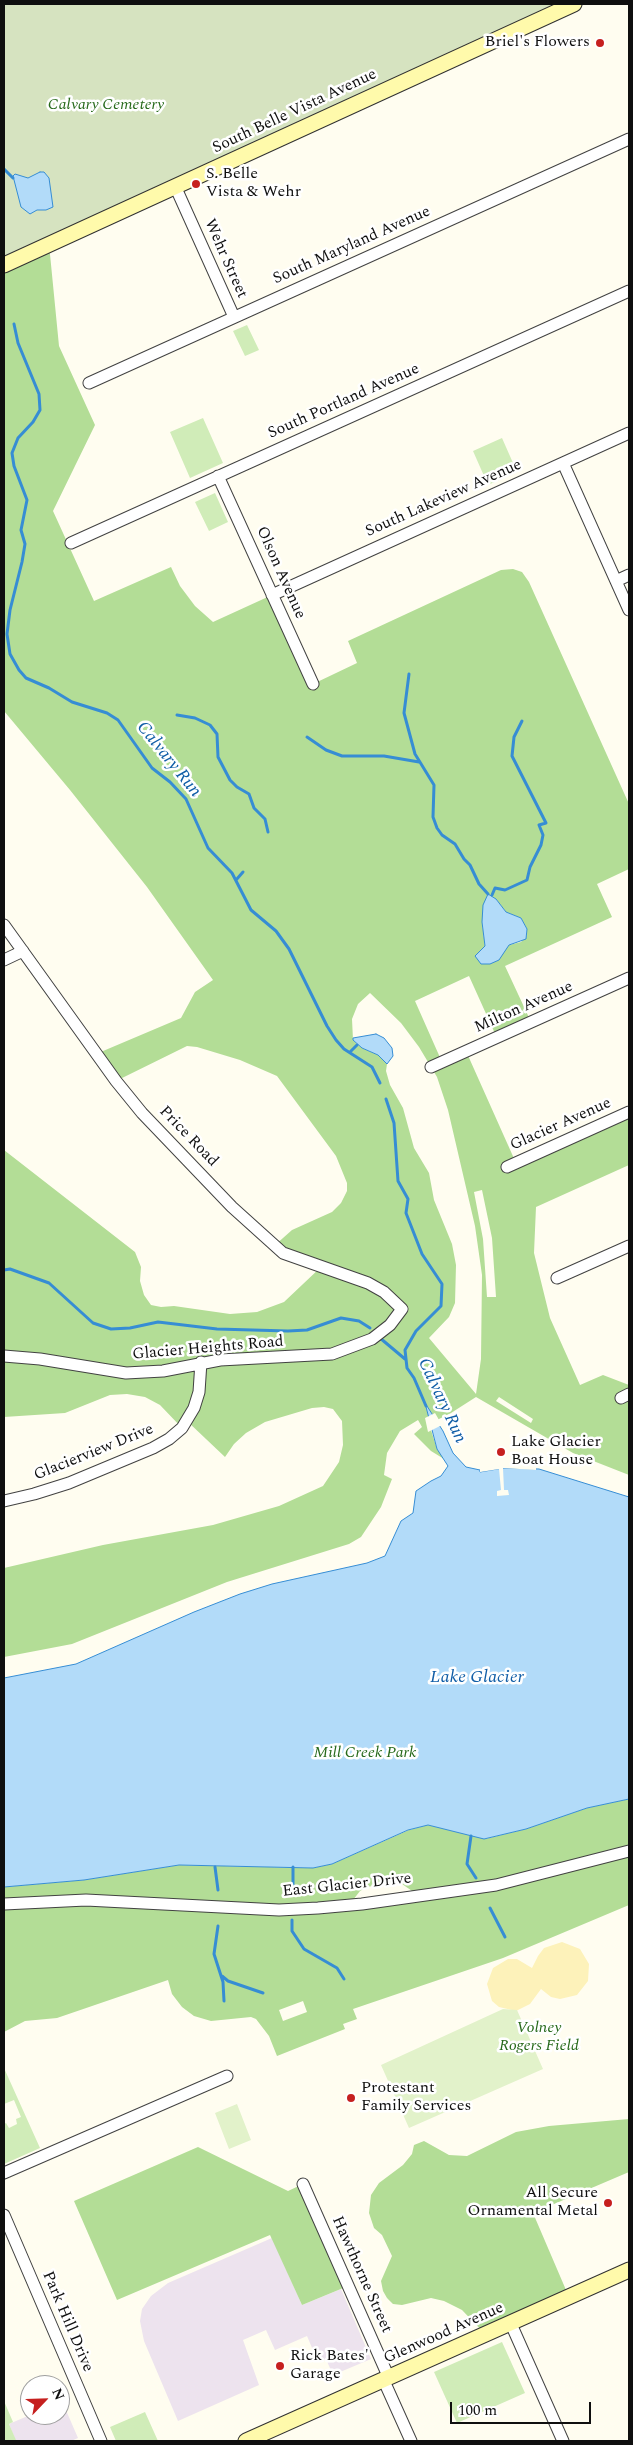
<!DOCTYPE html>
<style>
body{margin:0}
#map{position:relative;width:633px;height:2445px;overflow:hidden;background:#fffdf0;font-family:Spectral,serif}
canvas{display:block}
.frame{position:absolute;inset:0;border:5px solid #0f0f0f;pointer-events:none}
.north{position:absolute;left:20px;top:2375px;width:50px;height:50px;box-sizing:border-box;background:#fff;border:1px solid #9f9f9f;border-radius:50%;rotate:66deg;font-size:14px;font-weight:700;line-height:20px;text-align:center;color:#0f0f0f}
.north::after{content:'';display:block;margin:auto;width:18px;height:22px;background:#c6201f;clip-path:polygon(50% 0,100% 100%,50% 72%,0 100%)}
.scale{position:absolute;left:450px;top:2402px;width:141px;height:22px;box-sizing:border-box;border:2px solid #0f0f0f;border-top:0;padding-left:6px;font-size:15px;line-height:18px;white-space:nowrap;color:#0f0f0f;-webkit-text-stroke:4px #fff;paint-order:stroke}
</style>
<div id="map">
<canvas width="633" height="2445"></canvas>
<div class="frame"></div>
<div class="north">N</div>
<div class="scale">100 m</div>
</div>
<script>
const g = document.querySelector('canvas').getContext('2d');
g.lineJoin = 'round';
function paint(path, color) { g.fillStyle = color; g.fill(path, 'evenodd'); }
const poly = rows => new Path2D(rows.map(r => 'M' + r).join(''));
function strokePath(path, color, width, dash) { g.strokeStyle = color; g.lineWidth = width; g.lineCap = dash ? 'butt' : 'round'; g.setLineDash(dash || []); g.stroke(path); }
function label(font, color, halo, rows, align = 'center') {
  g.font = font + ' Spectral,serif'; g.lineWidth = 5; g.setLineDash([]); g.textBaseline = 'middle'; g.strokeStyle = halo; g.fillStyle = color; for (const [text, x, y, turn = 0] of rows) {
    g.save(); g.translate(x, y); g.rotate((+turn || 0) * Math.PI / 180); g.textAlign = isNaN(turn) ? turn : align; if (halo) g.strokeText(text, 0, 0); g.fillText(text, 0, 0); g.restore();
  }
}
paint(poly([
 [272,2238,302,2305,341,2289,371,2359,333,2375,326,2359,318,2362,307,2336,275,2350,266,2330,243,2340,259,2385,178,2421,144,2341,140,2321,142,2309,151,2296,168,2283],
 [62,2401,78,2438,71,2441,16,2441,9,2424,30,2415,60,2415,60,2402]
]), '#ede3ee');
paint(poly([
 [247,325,259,350,245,356,233,331],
 [203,418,223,463,190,478,170,432],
 [502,438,517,472,488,485,473,451],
 [215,493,228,522,209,531,195,502],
 [4,2068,40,2148,4,2164,4,2124,6,2123,9,2128,17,2124,16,2119,21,2117,14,2100,4,2104],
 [502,2342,525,2393,457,2423,434,2372],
 [4,2401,13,2422,9,2424,16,2440,14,2441,4,2441],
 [145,2412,158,2441,116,2441,110,2427]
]), '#d0ecb8');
paint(poly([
 [49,244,59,346,95,425,53,511,94,601,171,567,180,586,195,606,213,622,272,595,313,684,357,663,348,641,501,570,513,569,522,572,529,582,629,804,629,869,597,884,612,917,505,966,531,1022,497,1038,469,976,415,1001,442,1062,466,1051,516,1163,629,1112,629,1165,536,1207,534,1253,550,1318,580,1385,603,1375,629,1385,629,1475,573,1453,476,1397,451,1413,429,1424,437,1449,444,1459,431,1451,414,1434,422,1427,418,1420,400,1431,387,1453,384,1475,392,1479,381,1507,361,1537,349,1544,227,1582,72,1644,4,1657,4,1568,103,1545,213,1525,279,1506,323,1486,339,1462,343,1445,342,1421,333,1409,324,1407,312,1408,265,1422,246,1433,234,1444,225,1457,187,1421,182,1428,160,1405,145,1397,127,1394,110,1395,65,1413,4,1417,4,1150,135,1252,141,1267,140,1281,144,1295,151,1305,161,1307,174,1306,230,1314,257,1312,284,1302,321,1267,274,1246,292,1230,332,1212,341,1203,347,1191,347,1183,336,1156,277,1076,240,1060,197,1047,187,1046,116,1081,96,1054,181,1018,195,992,213,980,147,887,70,790,4,711,4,265],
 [496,899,506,912,521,918,527,929,527,935,521,942,509,945,499,956,478,954,485,946,482,922],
 [370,993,401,1023,419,1047,437,1077,448,1110,475,1226,482,1275,481,1359,476,1394,429,1338,449,1317,455,1303,456,1265,452,1244,434,1200,429,1173,414,1148,403,1108,390,1085,386,1071,387,1064,378,1055,362,1048,353,1040,352,1019,358,1004],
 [482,1190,492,1238,496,1297,487,1297,483,1239,474,1192],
 [499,1397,533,1419,531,1423,496,1401],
 [629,1799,629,1905,503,1958,353,2009,357,2019,343,2024,345,2029,277,2056,269,2036,256,2019,251,2017,211,2021,194,2016,182,2007,172,1994,168,1980,57,2018,25,2021,4,2032,4,1887,84,1880,179,1865,313,1868,332,1864,409,1830,428,1825,485,1839,526,1829,587,1808],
 [390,1883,402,1884,415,1893,353,1900,360,1891,367,1887],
 [303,2001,307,2012,283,2021,279,2010],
 [629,2119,629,2172,533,2213,569,2297,486,2335,462,2310,444,2301,431,2298,402,2305,393,2304,387,2298,383,2291,381,2281,392,2256,382,2235,374,2228,369,2213,371,2195,379,2183,403,2165,412,2154,414,2145,424,2141,449,2155,467,2156,516,2132,549,2126],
 [198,2147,288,2191,303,2184,348,2286,302,2305,270,2235,117,2300,74,2201]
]), '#b3dd96');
paint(poly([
 [562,1942,580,1949,589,1964,588,1981,577,1995,560,1999,551,1997,541,1989,530,2004,516,2011,499,2007,492,2001,487,1984,493,1968,508,1959,517,1959,532,1968,538,1956,544,1948]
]), '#fdf2ba');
paint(poly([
 [4,4,574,4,4,265]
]), '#d6e3c0');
paint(poly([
 [503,2009,517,2010,543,2069,409,2128,381,2065],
 [237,2104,251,2140,229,2149,215,2113]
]), '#e2f2ca');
const water = poly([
 [40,172,44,172,49,178,53,207,46,210,37,210,30,214,21,207,13,176,15,174,28,178,40,172],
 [488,894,496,899,506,912,521,918,527,929,526,939,509,945,499,960,490,964,481,964,475,956,485,946,482,922,483,905,488,894],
 [376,1034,384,1038,392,1048,393,1056,387,1064,378,1055,362,1048,353,1040,353,1038,376,1034],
 [425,1403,443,1431,453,1453,466,1467,480,1470,480,1472,503,1468,539,1469,629,1497,629,1799,587,1808,526,1829,484,1839,428,1825,408,1830,332,1864,313,1868,179,1865,84,1880,4,1887,4,1678,76,1664,194,1612,240,1594,272,1584,367,1563,385,1556,401,1521,413,1513,416,1491,431,1481,441,1476,448,1466,437,1449,425,1403]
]);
paint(water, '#b2dbf9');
strokePath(water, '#368dd4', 1);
paint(poly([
 [435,1413,442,1425,428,1432,425,1418],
 [494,1466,507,1466,536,1468,536,1470,503,1468,504,1490,508,1490,509,1495,497,1496,497,1491,501,1490,499,1469,480,1472,480,1468,483,1470]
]), '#fffdf0');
strokePath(poly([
 [4,169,13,178],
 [14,324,18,343,39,394,40,410,33,422,18,438,12,453,14,466,27,500,21,530,25,544,22,562,10,610,7,634,10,654,19,670,26,678,49,688,72,702,107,713,118,720,152,768,170,782,186,799,208,848,232,873,251,910,276,931,289,949,327,1026,336,1040,344,1049,372,1067,380,1083],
 [409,674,404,713,415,754,434,785,433,817,437,828,442,835,455,844,464,859,470,865,479,884,488,894],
 [177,715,195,718,210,725,217,734,218,757,230,780,237,787,249,794,254,808,265,819,268,832],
 [307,737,326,750,342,756,384,756,419,762],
 [236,880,243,872],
 [492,895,495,888,505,890,527,880,530,867,541,845,543,835,539,825,546,823,512,756,514,737,522,721],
 [350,1052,357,1045],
 [386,1099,394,1123,398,1181,408,1199,406,1213,422,1254,442,1284,441,1306,416,1331,405,1350,407,1368,414,1378,426,1406],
 [4,1270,10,1269,49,1283,93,1323,111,1329,130,1328,158,1322,217,1329,288,1331,307,1330,341,1318,359,1321,370,1328],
 [380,1338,405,1359],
 [471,1836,467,1864,476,1878],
 [215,1867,218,1890],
 [293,1867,293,1889],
 [490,1908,505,1937],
 [292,1920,292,1931,304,1949,337,1968,344,1979],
 [218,1926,214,1954,223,1982,224,2001],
 [222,1976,228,1981,263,1993]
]), '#368dd4', 3);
const street = poly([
 [175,186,234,317],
 [89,383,629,139],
 [563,463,629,610],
 [218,476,313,684],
 [71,543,629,291],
 [616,581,629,575],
 [272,595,629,433],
 [4,925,116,1081,142,1113,232,1207,283,1253,368,1283,384,1292,402,1309,390,1325,372,1339,332,1354,220,1360,163,1371,126,1373,40,1359,4,1356],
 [4,960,23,951],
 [431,1067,629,978],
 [507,1167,629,1112],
 [557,1278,629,1246],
 [621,1398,629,1394],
 [4,1501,34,1494,69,1483,153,1448,169,1439,182,1428,194,1408,199,1392,201,1362],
 [4,1904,86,1900,279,1910,318,1908,362,1904,496,1885,629,1851],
 [4,2173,227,2076],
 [303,2184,389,2378],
 [4,2215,101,2441],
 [511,2324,563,2441],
 [384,2381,411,2441]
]);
const secondary = poly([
 [4,265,574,4],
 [246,2441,629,2270]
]);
strokePath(street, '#424242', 13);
strokePath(secondary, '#313131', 17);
strokePath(street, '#fff', 11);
strokePath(secondary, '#fffaab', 15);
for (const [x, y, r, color] of [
 [600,43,5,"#c6201f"],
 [196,184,5,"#c6201f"],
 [501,1452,5,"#c6201f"],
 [351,2098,5,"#c6201f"],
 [608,2203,5,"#c6201f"],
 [280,2366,5,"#c6201f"]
]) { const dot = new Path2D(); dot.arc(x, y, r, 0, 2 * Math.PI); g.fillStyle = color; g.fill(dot); strokePath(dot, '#fff', 2); }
label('16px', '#0f0f0f', '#fff', [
 ["Briel's Flowers",590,43,"right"],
 ["S. Belle",206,175],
 ["Vista & Wehr",206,193],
 ["Lake Glacier",511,1443],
 ["Boat House",511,1461],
 ["Protestant",361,2089],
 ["Family Services",361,2107],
 ["All Secure",598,2194,"right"],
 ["Ornamental Metal",598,2212,"right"],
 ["Rick Bates'",290,2357],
 ["Garage",290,2375]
], 'left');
label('italic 16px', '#276a1b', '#fff', [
 ["Calvary Cemetery",106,106],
 ["Mill Creek Park",365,1754],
 ["Volney",539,2029],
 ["Rogers Field",539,2047]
]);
label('16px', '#0f0f0f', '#fff', [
 ["South Belle Vista Avenue",295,112,-25],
 ["South Maryland Avenue",352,246,-24],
 ["Wehr Street",225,259,66],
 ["South Portland Avenue",344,402,-24],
 ["South Lakeview Avenue",444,499,-24],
 ["Olson Avenue",280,573,66],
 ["Milton Avenue",524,1008,-24],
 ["Glacier Avenue",561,1125,-24],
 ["Price Road",188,1137,46],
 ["Glacier Heights Road",208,1349,-5],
 ["Glacierview Drive",94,1453,-22],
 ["East Glacier Drive",347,1886,-6],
 ["Hawthorne Street",361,2275,66],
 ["Park Hill Drive",67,2322,67],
 ["Glenwood Avenue",444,2334,-24]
]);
label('italic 18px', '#115ea7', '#fff', [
 ["Calvary Run",168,760,51],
 ["Calvary Run",441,1401,65],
 ["Lake Glacier",477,1678]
]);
</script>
